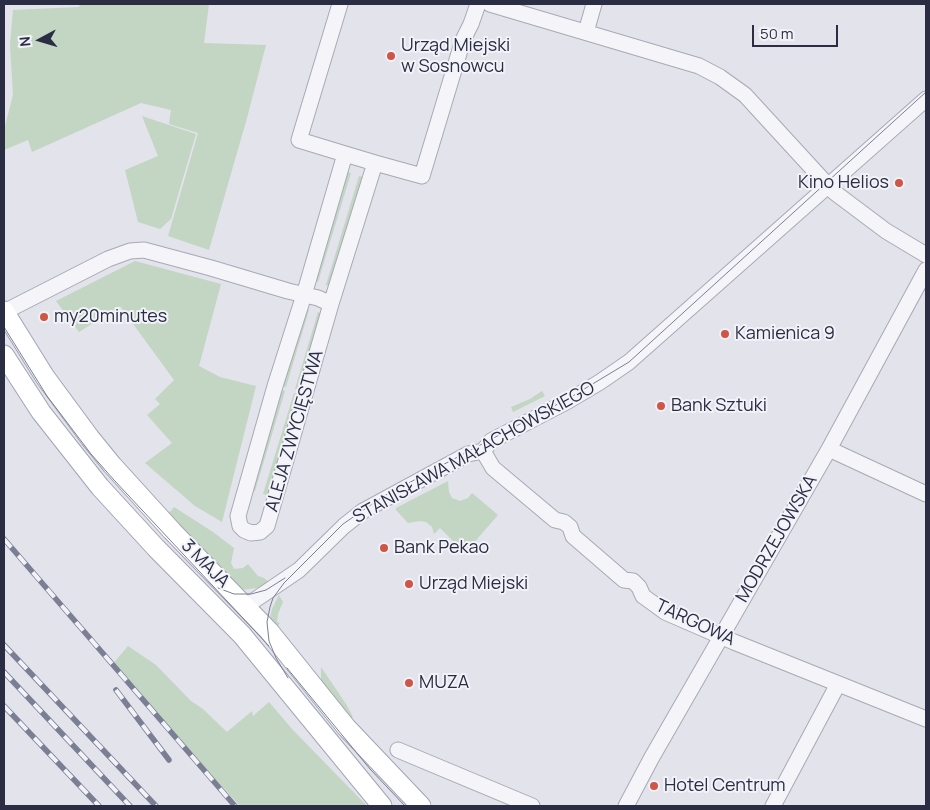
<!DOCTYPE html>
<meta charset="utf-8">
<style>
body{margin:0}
#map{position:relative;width:930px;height:810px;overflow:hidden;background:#e2e3eb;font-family:Manrope,sans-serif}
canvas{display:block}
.frame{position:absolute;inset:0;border:5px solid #2a2d43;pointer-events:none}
.north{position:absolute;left:15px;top:15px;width:50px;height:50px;-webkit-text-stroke:4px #f2f3f8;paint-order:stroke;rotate:264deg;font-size:14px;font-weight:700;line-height:20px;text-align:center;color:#2a2d43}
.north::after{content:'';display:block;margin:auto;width:18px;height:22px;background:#2a2d43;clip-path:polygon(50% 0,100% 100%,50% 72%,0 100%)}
.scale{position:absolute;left:752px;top:25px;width:86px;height:22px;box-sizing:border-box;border:2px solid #2a2d43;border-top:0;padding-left:6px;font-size:15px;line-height:18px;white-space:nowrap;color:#2a2d43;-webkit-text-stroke:4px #f2f3f8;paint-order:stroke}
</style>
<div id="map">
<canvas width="930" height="810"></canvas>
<div class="frame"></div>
<div class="north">N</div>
<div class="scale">50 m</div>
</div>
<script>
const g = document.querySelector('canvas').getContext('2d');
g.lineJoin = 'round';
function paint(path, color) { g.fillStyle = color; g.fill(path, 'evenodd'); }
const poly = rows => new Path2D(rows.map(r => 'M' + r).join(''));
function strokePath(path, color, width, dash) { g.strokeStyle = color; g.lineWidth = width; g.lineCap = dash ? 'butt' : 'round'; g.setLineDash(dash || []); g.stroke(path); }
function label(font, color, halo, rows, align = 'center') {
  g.font = font + ' Manrope,sans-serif'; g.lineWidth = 4; g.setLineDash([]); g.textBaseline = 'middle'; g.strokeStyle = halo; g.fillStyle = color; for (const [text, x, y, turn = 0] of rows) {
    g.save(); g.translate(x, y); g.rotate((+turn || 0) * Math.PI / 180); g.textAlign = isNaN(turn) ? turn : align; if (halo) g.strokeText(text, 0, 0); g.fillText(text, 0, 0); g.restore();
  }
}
paint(poly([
 [80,4,209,4,204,43,266,45,247,118,209,250,168,236,198,133,169,124,171,110,141,103,32,152,28,140,4,150,4,130,13,95,10,45,13,10,79,7],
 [142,116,196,134,171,219,160,229,138,222,125,170,158,156],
 [346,171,351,173,318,282,313,280],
 [359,176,364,177,331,286,326,285],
 [135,261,221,284,199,366,220,377,256,386,222,522,195,506,145,463,172,443,147,415,160,404,155,399,174,380,120,306,79,332,56,301],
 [304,309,309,310,286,387,281,386],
 [318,312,323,314,300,391,295,389],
 [280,389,285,391,255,491,250,489],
 [542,391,545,396,513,412,511,407,530,399],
 [294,393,299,395,268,495,263,494],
 [448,481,449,492,452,498,460,501,468,498,472,493,498,515,465,553,440,528,434,534,432,527,426,522,420,521,408,523,396,510,396,508],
 [174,507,213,532,234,548,231,563,234,569,243,568,248,564,258,576,264,578,270,583,257,588,241,590,186,533,187,532,168,512,171,511],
 [279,595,283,602,278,614,277,622,280,623,277,627,269,622,272,609],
 [128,646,156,665,191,701,203,709,227,732,252,711,253,716,269,702,293,730,367,806,240,806,111,666],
 [321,667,346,704,353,717,350,719,321,681]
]), '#c3d5c3');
const minor = poly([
 [340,4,299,140,345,154,304,295,275,386,238,516,240,526,244,530,251,533,260,532,267,526,331,304,375,163,422,176,463,40,471,24,478,4],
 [490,4,699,66,720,77,745,95,834,192,886,231,926,255],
 [586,32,594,4],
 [345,154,375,163],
 [4,312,108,259,130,251,144,250,211,268,288,291,318,298,331,304],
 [829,449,926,494],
 [483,451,493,468,555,520,564,522,570,527,573,536,624,580,633,581,639,587,643,596,665,612,734,642,926,719],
 [246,606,299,570,344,526,363,511,468,454,483,451,491,441,568,401,600,382,629,362,926,99],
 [398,750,532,806],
 [626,806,652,757,829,449,926,270],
 [773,806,838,684]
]);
const major = poly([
 [4,311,45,377,90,438,112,465,172,531,269,631,346,727,421,806],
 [4,355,41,412,100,487,156,548,242,635,382,806]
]);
strokePath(minor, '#a7a9b5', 17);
strokePath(major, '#a1a4b6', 21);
strokePath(minor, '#f5f5f9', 15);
strokePath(major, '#fff', 19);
strokePath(poly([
 [4,327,47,396,91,454,114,480,269,646],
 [218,588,234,594,251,594,266,590,285,578],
 [287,668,370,769,405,806],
 [288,678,276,658,269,641,267,622,270,607,273,598,284,583,343,524,384,496,571,397,629,362,926,92]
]), '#7b7f94', 1);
const rail = poly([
 [4,539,235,806],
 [4,645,156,806],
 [4,672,130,806],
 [116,690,169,760],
 [4,706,99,806]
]);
strokePath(rail, '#7b7f94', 5.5);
strokePath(rail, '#f2f3f8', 4, [11]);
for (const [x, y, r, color] of [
 [391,56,5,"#cf5547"],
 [899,183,5,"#cf5547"],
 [44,317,5,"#cf5547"],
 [725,334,5,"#cf5547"],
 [661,406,5,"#cf5547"],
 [384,548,5,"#cf5547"],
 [409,584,5,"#cf5547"],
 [409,683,5,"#cf5547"],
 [654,786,5,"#cf5547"]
]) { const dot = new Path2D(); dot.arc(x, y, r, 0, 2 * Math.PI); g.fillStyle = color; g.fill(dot); strokePath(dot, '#f2f3f8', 2); }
label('18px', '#2a2d43', '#f2f3f8', [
 ["Urząd Miejski",401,46],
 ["w Sosnowcu",401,67],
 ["Kino Helios",889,183,"right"],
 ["my20minutes",54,317],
 ["Kamienica 9",735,334],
 ["Bank Sztuki",671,406],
 ["Bank Pekao",394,548],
 ["Urząd Miejski",419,584],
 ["MUZA",419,683],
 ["Hotel Centrum",664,786]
], 'left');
label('18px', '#2a2d43', '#f2f3f8', [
 ["ALEJA ZWYCIĘSTWA",295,431,-74],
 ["STANISŁAWA MAŁACHOWSKIEGO",474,453,-29],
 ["MODRZEJOWSKA",777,539,-60],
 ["3 MAJA",205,564,45],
 ["TARGOWA",695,623,25]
]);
</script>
